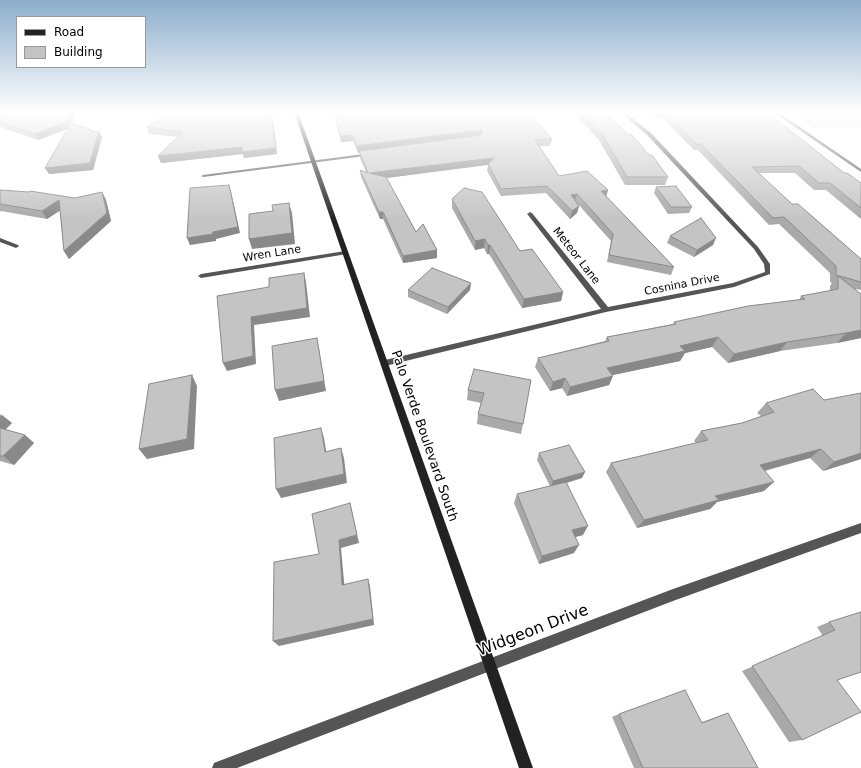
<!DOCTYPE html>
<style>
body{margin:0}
#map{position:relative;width:861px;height:768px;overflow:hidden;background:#fff;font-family:"DejaVu Sans",sans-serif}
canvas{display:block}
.legend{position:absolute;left:16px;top:16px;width:130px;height:52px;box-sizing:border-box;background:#fff;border:1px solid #999;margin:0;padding:5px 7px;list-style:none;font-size:12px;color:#000}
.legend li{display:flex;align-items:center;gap:8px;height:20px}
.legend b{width:20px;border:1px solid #999}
</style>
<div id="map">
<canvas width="861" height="768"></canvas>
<ul class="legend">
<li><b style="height:5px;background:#222"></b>Road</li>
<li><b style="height:11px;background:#c4c4c4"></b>Building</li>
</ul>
</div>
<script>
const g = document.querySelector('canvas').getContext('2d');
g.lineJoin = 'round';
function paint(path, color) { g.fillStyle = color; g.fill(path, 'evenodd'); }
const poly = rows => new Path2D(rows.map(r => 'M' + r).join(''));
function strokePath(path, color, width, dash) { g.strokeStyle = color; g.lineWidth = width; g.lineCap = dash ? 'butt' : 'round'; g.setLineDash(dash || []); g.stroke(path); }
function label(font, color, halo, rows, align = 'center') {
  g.font = font + ' "DejaVu Sans",sans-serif'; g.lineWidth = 3; g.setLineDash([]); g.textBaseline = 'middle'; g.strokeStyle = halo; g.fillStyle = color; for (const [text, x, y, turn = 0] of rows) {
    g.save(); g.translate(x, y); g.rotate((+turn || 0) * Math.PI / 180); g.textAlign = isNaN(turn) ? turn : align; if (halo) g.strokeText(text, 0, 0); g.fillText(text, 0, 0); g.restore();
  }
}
paint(poly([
 [861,112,861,128,813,128,793,113]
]), '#dcdcdc');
paint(poly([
 [620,112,625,112,651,133,758,247,770,264,770,274,734,287,606,312,385,366,382,365,381,363,382,361,385,360,601,309,528,215,527,214,530,212,532,213,608,307,733,283,765,272,764,264,754,249,647,135,620,112],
 [773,112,778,112,861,169,861,172,773,112],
 [371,153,373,153,373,155,203,177,201,176,203,175,371,153],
 [0,238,18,245,19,246,16,248,0,242,0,238],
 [345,251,347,252,347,254,201,278,198,276,201,274,345,251],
 [861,523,861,533,673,601,237,768,212,768,214,763,219,761,673,589,861,523]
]), '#555');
paint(poly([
 [294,112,298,112,533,768,519,768,294,112]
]), '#222');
paint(poly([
 [0,112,76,112,72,123,93,131,102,137,93,170,49,174,68,128,38,140,0,127],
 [169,112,272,112,277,154,244,158,243,154,161,163,158,156,178,137,149,134,147,127,169,113],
 [334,112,506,112,552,139,550,146,539,146,559,176,608,190,606,196,674,267,671,275,607,262,611,241,577,203,579,206,577,213,570,219,546,193,501,196,487,171,488,165,387,178,416,232,437,258,403,263,383,219,380,219,361,177,360,170,366,172,360,158,359,152,358,153,353,141,341,142],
 [573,112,604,112,668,177,665,185,625,185,599,140],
 [649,112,767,112,844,173,861,183,861,219,826,190,814,190,795,173,759,173,792,204,861,259,861,290,855,289,861,338,837,343,780,351,728,363,712,347,685,353,680,361,613,375,609,385,567,396,562,388,550,391,535,367,538,358,605,341,607,337,673,324,674,322,799,300,801,296,830,291,830,286,832,283,830,282,830,273,779,224,769,225,698,150,694,150,664,119,656,119],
 [656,187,692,207,689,213,668,214,654,193],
 [0,190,75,198,102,192,106,200,111,221,69,259,64,251,60,210,47,219,1,211,0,212],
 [452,199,520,251,563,292,561,301,522,308,489,254,487,254,484,248,475,250,452,208],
 [670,236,713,245,694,257,667,243],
 [408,290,470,290,447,314,408,297],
 [474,369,523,424,521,434,477,424,478,414,481,403,467,400,468,390],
 [766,403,861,459,823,471,810,458,765,471,764,491,717,502,710,509,637,528,606,472,611,463,696,443,694,441,701,431,742,423,761,416,757,413],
 [0,414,12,423,5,430,25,435,34,443,14,465,0,461],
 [539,453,582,478,567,483,583,535,575,537,574,553,539,564,514,503,517,494,550,486,537,460],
 [861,612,837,680,802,740,789,742,742,671,823,636,817,627,829,622],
 [728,713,758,768,634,768,612,717,619,714,702,722]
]), '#a9a9a9');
paint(poly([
 [71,112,76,112,70,128,38,140,35,134],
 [272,112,277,154,244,158,243,154,161,163,158,156],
 [482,130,481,137,359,151,359,152,358,153,357,146],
 [99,131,102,137,93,170,49,174,45,168],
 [352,135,353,141,341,142,340,136],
 [494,158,493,164,370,180,369,173],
 [229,185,231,191,240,233,216,239,216,241,190,245,187,238,213,232],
 [608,190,606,197,601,191],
 [102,192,106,200,111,221,69,259,64,251],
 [577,194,575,201,571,195],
 [59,200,64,208,47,219,42,211],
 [289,203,292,213,295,244,252,249,249,239],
 [579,206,577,213,570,219,572,211],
 [379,212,383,212,383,219,380,219],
 [716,238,713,245,694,257,697,250],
 [485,239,484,248,475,250,475,241],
 [488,245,490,245,489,254,487,254],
 [437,250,437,258,403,263,403,256],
 [304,273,306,282,310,317,254,325,256,364,227,371,223,363,251,317],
 [471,283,470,290,447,314,448,307],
 [563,292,561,301,522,308,524,299],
 [861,330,861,338,837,343,846,333],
 [718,337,712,347,685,353,680,361,603,377,607,368,680,346],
 [317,338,319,349,326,391,279,401,275,390],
 [787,342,780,351,728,363,734,354],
 [192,375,197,386,194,449,147,459,139,449],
 [613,376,609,385,567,396,570,387],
 [565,378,562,388,550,391,553,382],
 [2,415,12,423,0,434,0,417],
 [321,428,324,438,328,462,325,452],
 [25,435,34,443,14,465,3,456],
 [341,448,344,458,347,483,281,498,276,489],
 [821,449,810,458,751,474,760,465],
 [861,453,861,459,823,471,834,462],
 [585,472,582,478,551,487,553,481],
 [774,482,764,491,717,502,710,509,637,528,644,520,715,496],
 [350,503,359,543,341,548,345,592,342,585,339,540],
 [588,526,583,535,568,539,572,530],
 [579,545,574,553,539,564,542,556],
 [368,579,370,586,374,625,279,646,273,641]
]), '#898989');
const building = poly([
 [0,112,71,112,67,122,35,134,0,122,0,112],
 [171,112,271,112,276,148,242,152,242,147,158,156,183,132,147,127,171,112],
 [335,112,506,112,509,114,528,112,552,139,535,140,559,176,587,171,608,190,601,191,674,267,609,255,613,234,577,194,571,195,579,206,572,211,547,186,501,189,488,164,494,158,369,173,386,177,416,232,423,224,437,250,403,256,383,212,379,212,360,170,368,173,359,151,481,135,482,130,357,146,352,135,340,136,335,112],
 [581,112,604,112,628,134,631,134,649,155,652,155,668,177,627,177,601,132,581,112],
 [657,112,767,112,844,173,847,173,861,183,861,208,830,183,819,183,799,166,752,167,792,204,798,204,861,259,861,282,836,275,836,266,784,217,773,218,701,144,696,144,666,113,658,113,657,112],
 [71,123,92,130,91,132,99,131,90,163,45,168,71,123],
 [229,185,238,227,213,232,213,234,187,238,190,188,229,185],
 [676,186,692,207,671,207,656,187,676,186],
 [464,188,482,192,520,251,532,249,563,292,524,299,490,245,488,245,485,239,475,241,452,199,464,188],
 [0,190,29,192,30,191,75,198,102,192,107,213,64,251,59,200,42,211,0,204,0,190],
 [289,203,292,233,249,239,249,214,273,211,272,205,289,203],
 [701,218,716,238,697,250,670,236,701,218],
 [432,268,471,283,448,307,408,290,432,268],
 [304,273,307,308,251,317,253,356,223,363,217,296,269,287,269,278,304,273],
 [838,276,861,294,861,330,846,333,787,342,734,354,718,337,680,346,685,351,607,368,613,376,570,387,565,378,553,382,538,358,609,341,607,337,676,324,674,322,748,306,805,299,801,296,838,289,838,276],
 [317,338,324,381,275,390,272,346,317,338],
 [474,369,531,380,523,424,478,414,484,393,468,390,474,369],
 [192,375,187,439,139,449,149,384,192,375],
 [813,389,824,400,861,393,861,453,834,462,821,449,760,465,774,482,715,496,719,500,644,520,611,463,708,440,701,431,742,423,774,412,766,403,813,389],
 [0,428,25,435,3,456,0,456,0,428],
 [321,428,325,452,341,448,344,474,276,489,274,438,321,428],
 [569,445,585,472,553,481,539,453,569,445],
 [566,482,588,526,572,530,579,545,542,556,517,494,566,482],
 [350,503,357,535,339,540,342,585,368,579,373,619,273,641,274,562,319,554,312,514,350,503],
 [861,612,861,672,837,680,861,712,802,740,752,666,835,630,829,622,861,612],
 [685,690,702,723,728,713,758,768,643,768,619,714,685,690]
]);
paint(building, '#c4c4c4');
strokePath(building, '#898989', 1);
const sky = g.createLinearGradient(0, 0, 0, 220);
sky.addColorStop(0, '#8cadcc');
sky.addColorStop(0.51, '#fff');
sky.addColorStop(1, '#ffffff00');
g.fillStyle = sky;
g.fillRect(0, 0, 861, 220);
label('11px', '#000', '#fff', [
 ["Wren Lane",272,254,-9],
 ["Meteor Lane",576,256,52],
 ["Cosnina Drive",682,285,-11]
]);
label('13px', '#000', '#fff', [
 ["Palo Verde Boulevard South",424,436,71]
]);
label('16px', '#000', '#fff', [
 ["Widgeon Drive",533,631,-21]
]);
</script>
